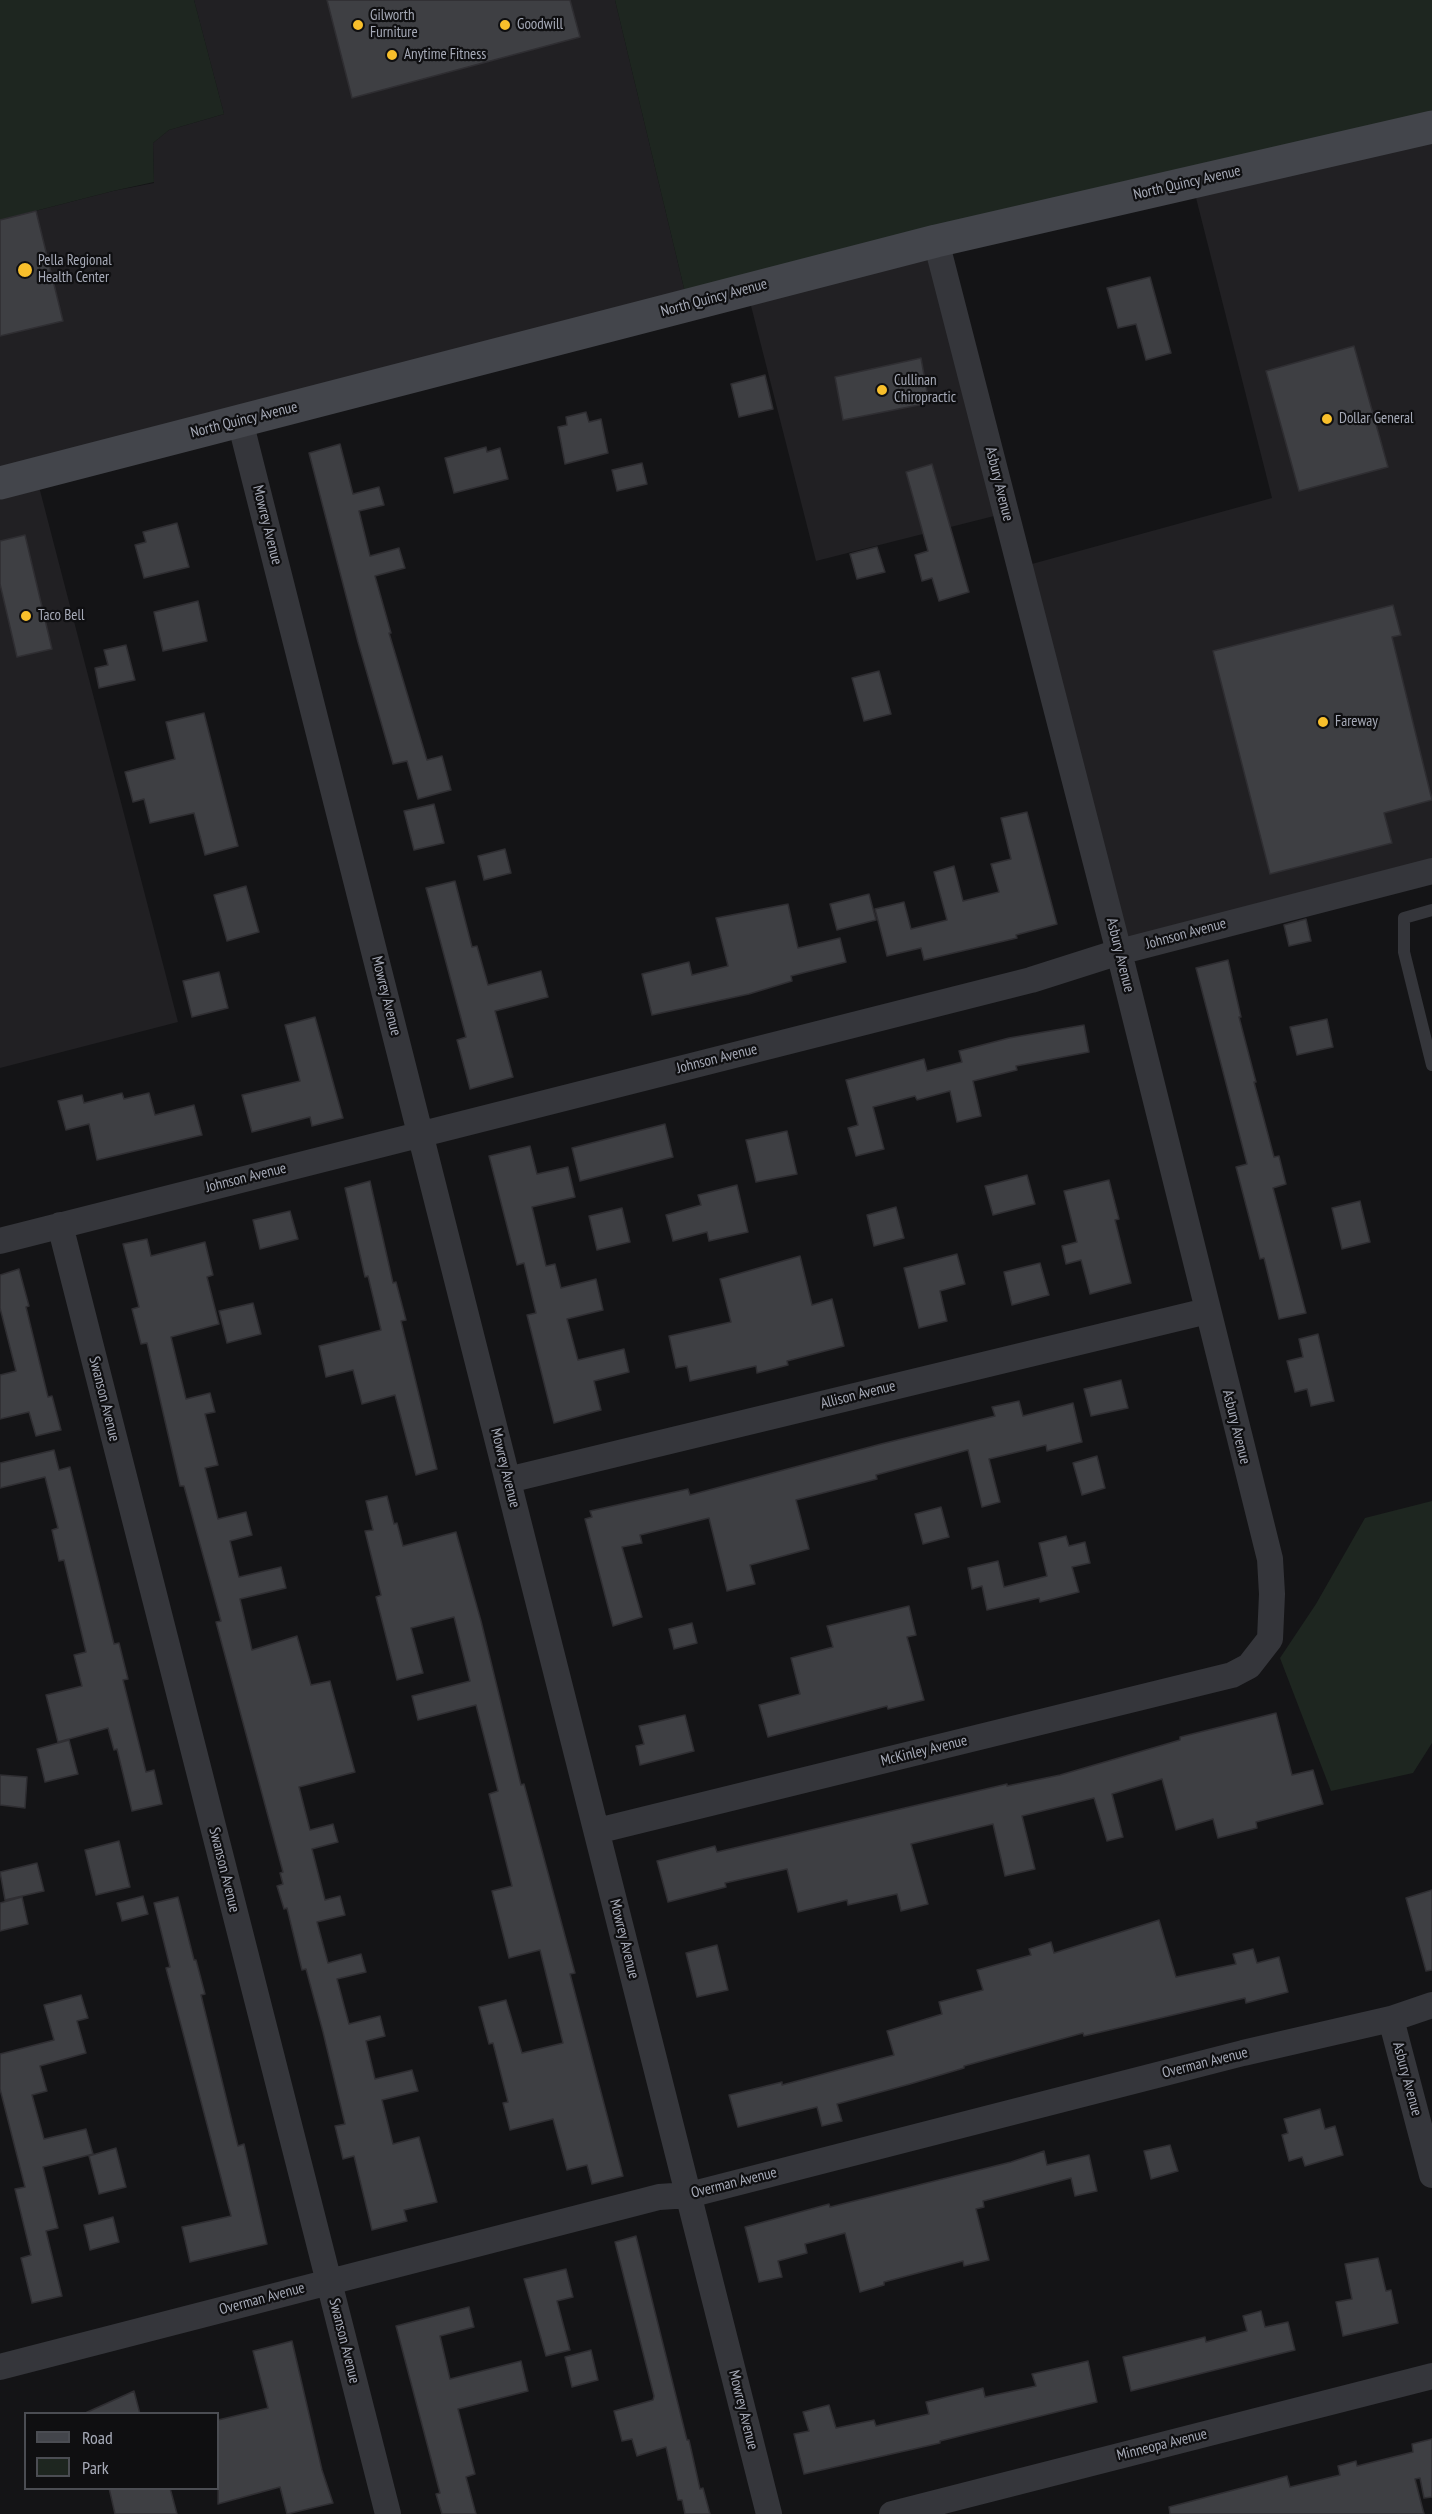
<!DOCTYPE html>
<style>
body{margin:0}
#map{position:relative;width:1432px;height:2514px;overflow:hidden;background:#141416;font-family:"PT Sans Narrow",sans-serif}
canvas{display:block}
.legend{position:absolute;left:24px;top:2412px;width:195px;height:78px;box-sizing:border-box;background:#0f0f11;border:2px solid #4b4d53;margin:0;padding:8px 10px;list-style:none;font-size:18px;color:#a6aab7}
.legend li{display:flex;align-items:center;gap:12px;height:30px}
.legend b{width:30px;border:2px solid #4b4d53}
</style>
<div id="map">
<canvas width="1432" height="2514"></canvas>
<ul class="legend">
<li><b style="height:8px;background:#43454b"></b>Road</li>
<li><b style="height:16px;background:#1e2620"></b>Park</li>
</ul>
</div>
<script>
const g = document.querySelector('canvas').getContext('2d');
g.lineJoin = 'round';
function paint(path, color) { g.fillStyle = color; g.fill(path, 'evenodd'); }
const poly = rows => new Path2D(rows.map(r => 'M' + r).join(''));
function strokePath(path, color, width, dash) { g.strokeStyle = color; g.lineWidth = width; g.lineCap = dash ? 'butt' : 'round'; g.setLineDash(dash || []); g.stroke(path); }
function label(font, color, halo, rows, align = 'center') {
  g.font = font + ' "PT Sans Narrow",sans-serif'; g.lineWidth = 4.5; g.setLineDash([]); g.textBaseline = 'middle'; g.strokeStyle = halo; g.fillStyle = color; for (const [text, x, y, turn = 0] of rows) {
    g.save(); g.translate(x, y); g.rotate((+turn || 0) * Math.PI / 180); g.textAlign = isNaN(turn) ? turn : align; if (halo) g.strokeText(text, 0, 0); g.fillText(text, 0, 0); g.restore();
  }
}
paint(poly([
 [194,0,615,0,688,305,36,475,178,1022,0,1068,0,220,113,191,154,183,153,143,169,130,224,114],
 [1432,127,1432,867,1120,948,1010,570,1272,498,1192,182],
 [936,241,1006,513,816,561,747,290]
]), '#212023');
paint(poly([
 [0,0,194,0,224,114,169,130,153,143,154,182,113,191,0,220],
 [615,0,1432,0,1432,117,688,305],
 [1432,1501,1432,1743,1413,1773,1331,1791,1280,1658,1316,1604,1365,1518]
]), '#1e2620');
const building = poly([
 [327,0,570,0,580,37,352,98,327,0],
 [36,211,63,321,0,336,0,220,36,211],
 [1150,277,1171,353,1146,360,1136,324,1118,328,1107,288,1150,277],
 [1354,346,1388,467,1299,491,1266,371,1354,346],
 [921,358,929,403,843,420,835,377,921,358],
 [765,375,773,409,739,417,731,384,765,375],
 [586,412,589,422,601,419,608,453,565,464,558,427,567,425,566,417,586,412],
 [340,444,353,494,379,487,384,505,359,511,370,556,399,548,405,568,375,576,391,633,389,633,427,760,442,756,451,790,418,799,407,761,393,764,358,642,309,453,340,444],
 [486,447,487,452,500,448,508,479,454,493,445,458,486,447],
 [642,463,647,484,617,491,612,470,642,463],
 [932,464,969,592,939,601,932,578,922,581,915,555,928,551,906,472,932,464],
 [177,523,189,567,144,578,135,545,146,542,143,532,177,523],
 [25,535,52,649,17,657,0,584,0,541,25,535],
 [877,547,885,572,857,579,850,554,877,547],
 [198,601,207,641,163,651,154,612,198,601],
 [1393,605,1401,635,1392,637,1432,800,1384,813,1392,843,1270,874,1213,651,1393,605],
 [126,645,135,680,99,688,95,668,108,665,104,650,126,645],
 [879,671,891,714,864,721,852,678,879,671],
 [204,713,238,846,205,855,194,813,150,823,144,799,133,802,125,772,175,759,166,722,204,713],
 [434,804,444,843,414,850,404,811,434,804],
 [1027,812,1057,924,1016,935,1017,938,924,960,921,948,887,956,875,909,904,902,911,929,947,920,934,872,954,866,963,901,999,892,991,864,1011,859,1001,818,1027,812],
 [505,849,511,873,484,880,478,856,505,849],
 [455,881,472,947,477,946,488,985,541,971,548,997,495,1011,513,1077,470,1089,457,1040,466,1037,426,888,455,881],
 [246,886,259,932,227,941,214,895,246,886],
 [869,894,876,920,837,930,830,904,869,894],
 [788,904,798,948,840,938,846,962,791,976,792,981,749,994,652,1015,642,974,689,962,692,975,728,966,716,918,788,904],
 [1306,919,1311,941,1289,946,1284,925,1306,919],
 [1228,960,1241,1017,1239,1017,1256,1082,1254,1082,1274,1157,1279,1156,1286,1184,1273,1188,1306,1313,1279,1319,1264,1258,1260,1259,1236,1167,1247,1164,1196,968,1228,960],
 [219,972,228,1008,192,1017,183,981,219,972],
 [315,1017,343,1118,312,1126,310,1117,252,1132,242,1095,300,1081,285,1025,315,1017],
 [1327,1019,1333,1047,1297,1055,1290,1027,1327,1019],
 [1084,1025,1089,1052,1016,1066,1017,1070,973,1081,981,1116,957,1122,950,1091,917,1100,915,1096,873,1107,884,1149,856,1156,848,1128,858,1125,846,1080,924,1059,927,1071,962,1062,959,1051,1009,1038,1084,1025],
 [122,1093,124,1099,149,1093,155,1115,194,1105,202,1135,97,1160,89,1124,66,1130,58,1101,82,1095,84,1103,122,1093],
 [665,1124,673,1157,580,1181,572,1148,665,1124],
 [787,1131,797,1174,756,1182,746,1140,787,1131],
 [530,1146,537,1174,568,1167,575,1197,532,1207,546,1266,555,1264,561,1288,596,1279,603,1310,567,1319,578,1360,624,1349,629,1372,594,1381,601,1410,554,1423,527,1315,536,1313,524,1263,517,1265,489,1156,530,1146],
 [1027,1175,1035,1204,993,1215,985,1186,1027,1175],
 [1109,1180,1119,1219,1115,1220,1131,1283,1090,1294,1081,1260,1066,1264,1062,1246,1077,1242,1064,1191,1109,1180],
 [370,1181,393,1283,396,1282,406,1320,401,1321,437,1469,416,1475,395,1395,362,1404,353,1370,326,1377,319,1346,381,1330,368,1276,365,1277,345,1188,370,1181],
 [737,1185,748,1232,709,1241,707,1232,673,1241,666,1215,701,1205,698,1195,737,1185],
 [1360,1201,1370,1242,1342,1249,1332,1208,1360,1201],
 [896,1207,904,1238,874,1246,867,1215,896,1207],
 [622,1208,630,1242,597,1250,589,1216,622,1208],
 [290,1211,298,1239,260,1249,253,1220,290,1211],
 [147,1239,151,1256,205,1242,213,1275,207,1277,219,1324,171,1337,186,1399,210,1393,215,1412,205,1414,218,1465,205,1468,218,1519,246,1512,252,1535,230,1541,239,1577,281,1567,286,1588,240,1599,252,1650,297,1636,311,1685,330,1681,355,1772,299,1787,310,1830,333,1824,338,1842,312,1849,325,1900,340,1896,345,1915,317,1922,328,1963,361,1954,366,1972,337,1979,349,2024,380,2016,385,2036,366,2041,375,2079,412,2070,418,2091,382,2100,393,2144,419,2137,437,2202,404,2210,407,2221,372,2230,354,2156,343,2159,335,2126,345,2124,323,2032,306,1969,302,1970,287,1908,284,1909,277,1886,283,1884,280,1873,283,1872,216,1622,221,1621,184,1486,180,1486,147,1343,141,1344,132,1309,139,1307,123,1244,147,1239],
 [957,1254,965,1284,940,1291,947,1321,919,1328,904,1268,957,1254],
 [800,1256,812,1305,832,1299,844,1346,787,1361,788,1365,757,1373,756,1366,690,1381,687,1366,676,1368,669,1336,731,1322,720,1279,800,1256],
 [1040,1263,1049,1295,1012,1305,1004,1272,1040,1263],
 [19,1269,29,1306,26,1307,48,1397,52,1396,61,1430,36,1436,29,1412,0,1419,0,1375,16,1371,0,1308,0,1275,19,1269],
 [253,1303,261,1334,227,1343,219,1311,253,1303],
 [1318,1334,1334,1401,1311,1406,1307,1389,1295,1392,1287,1361,1303,1357,1299,1339,1318,1334],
 [1121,1380,1128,1408,1091,1416,1084,1389,1121,1380],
 [1019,1401,1023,1416,1073,1403,1082,1442,1047,1451,1046,1445,989,1459,1000,1502,982,1507,968,1450,876,1475,877,1479,796,1500,809,1549,750,1565,755,1584,727,1591,709,1518,640,1535,642,1543,622,1547,642,1617,613,1626,585,1519,592,1517,590,1511,688,1489,690,1495,881,1444,995,1416,992,1407,1019,1401],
 [54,1450,59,1470,70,1467,114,1644,119,1643,128,1679,123,1680,146,1772,154,1770,162,1804,132,1811,117,1749,114,1750,108,1728,58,1742,46,1695,82,1686,74,1655,86,1652,64,1560,59,1561,52,1530,58,1528,45,1477,0,1488,0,1463,54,1450],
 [1097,1456,1105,1488,1082,1495,1073,1463,1097,1456],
 [387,1496,394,1524,397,1523,403,1546,456,1532,481,1621,521,1785,524,1784,575,1973,570,1974,623,2176,592,2184,587,2165,567,2170,553,2119,510,2130,503,2103,508,2102,493,2043,489,2044,479,2007,506,2000,522,2053,563,2043,540,1950,509,1958,492,1891,512,1886,489,1794,498,1791,476,1705,418,1720,412,1696,470,1681,454,1617,411,1628,423,1673,397,1680,376,1597,381,1595,365,1531,373,1530,366,1501,387,1496],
 [941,1507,949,1537,923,1544,915,1514,941,1507],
 [1066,1536,1069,1546,1085,1542,1090,1563,1072,1567,1079,1592,1040,1602,1039,1598,987,1610,982,1586,972,1589,968,1568,998,1561,1004,1587,1047,1576,1039,1543,1066,1536],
 [909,1606,916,1635,907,1637,924,1700,888,1709,887,1706,768,1737,759,1705,800,1694,791,1658,833,1647,827,1626,909,1606],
 [692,1623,697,1643,674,1649,669,1629,692,1623],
 [1276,1713,1292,1775,1313,1770,1323,1804,1256,1822,1257,1828,1218,1838,1213,1819,1176,1830,1162,1779,1112,1794,1123,1837,1107,1841,1094,1798,1022,1816,1035,1869,1005,1876,993,1824,911,1844,928,1904,901,1911,897,1894,848,1905,847,1900,798,1912,787,1869,725,1883,726,1887,668,1902,657,1861,715,1846,717,1852,1007,1784,1007,1786,1060,1775,1180,1740,1180,1737,1276,1713],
 [685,1715,694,1751,640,1765,636,1746,644,1744,639,1726,685,1715],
 [69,1740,78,1774,45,1782,37,1749,69,1740],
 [0,1775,27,1777,25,1808,0,1805,0,1775],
 [119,1841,130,1887,96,1895,85,1850,119,1841],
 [37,1863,44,1891,5,1900,0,1872,37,1863],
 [1432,1890,1432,1970,1426,1971,1406,1898,1432,1890],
 [143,1896,148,1914,122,1921,117,1903,143,1896],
 [22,1897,28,1924,0,1931,0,1903,22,1897],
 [178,1897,194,1960,196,1960,205,1994,201,1995,238,2146,244,2144,267,2244,190,2262,182,2227,231,2216,166,1968,170,1967,154,1903,178,1897],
 [1159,1920,1176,1977,1236,1964,1233,1954,1253,1949,1257,1963,1279,1957,1288,1992,1246,2003,1245,1998,1084,2036,1083,2033,964,2066,964,2068,910,2084,837,2104,842,2121,822,2126,817,2107,738,2127,729,2095,782,2082,782,2085,894,2055,887,2031,942,2014,939,2002,983,1990,977,1970,1031,1955,1029,1949,1051,1942,1054,1953,1159,1920],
 [717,1945,728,1990,697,1997,686,1953,717,1945],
 [81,1995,88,2018,77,2021,86,2053,40,2066,47,2091,32,2095,44,2139,86,2129,93,2154,43,2167,58,2228,46,2231,62,2296,32,2303,21,2258,31,2255,15,2189,25,2187,0,2089,0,2054,54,2040,44,2005,81,1995],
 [1320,2109,1325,2129,1335,2126,1343,2155,1305,2166,1302,2157,1289,2161,1282,2135,1288,2133,1284,2119,1320,2109],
 [1170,2145,1178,2171,1151,2179,1144,2151,1170,2145],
 [116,2148,126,2187,99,2194,89,2156,116,2148],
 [1044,2151,1047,2165,1089,2155,1097,2191,1075,2196,1071,2178,983,2201,984,2207,976,2209,989,2260,964,2266,963,2261,884,2282,884,2285,860,2292,845,2233,805,2244,807,2253,778,2261,782,2277,759,2282,745,2227,829,2204,830,2207,1011,2162,1044,2151],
 [113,2217,119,2242,90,2250,84,2225,113,2217],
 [636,2236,687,2440,689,2440,700,2489,703,2488,710,2514,685,2514,682,2500,678,2500,666,2447,637,2456,632,2439,622,2441,614,2411,653,2400,654,2396,615,2242,636,2236],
 [1378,2258,1386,2291,1391,2290,1398,2323,1343,2336,1336,2302,1352,2299,1345,2264,1378,2258],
 [566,2269,573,2297,557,2301,570,2350,546,2356,524,2279,566,2269],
 [469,2307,474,2327,440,2336,450,2379,521,2361,528,2391,458,2409,475,2474,466,2477,476,2514,442,2514,436,2494,440,2493,396,2326,469,2307],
 [1261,2311,1265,2327,1288,2322,1295,2350,1131,2391,1123,2357,1205,2337,1206,2342,1247,2331,1243,2316,1261,2311],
 [292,2341,322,2470,333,2503,287,2514,280,2487,218,2504,218,2420,268,2408,253,2351,292,2341],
 [591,2350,598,2380,572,2387,565,2357,591,2350],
 [1088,2361,1097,2402,940,2441,940,2443,804,2474,794,2434,809,2431,803,2412,829,2405,836,2428,874,2420,876,2426,929,2414,926,2402,983,2388,985,2397,1036,2386,1032,2374,1088,2361],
 [134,2391,140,2414,83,2414,134,2391],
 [1432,2439,1432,2497,1424,2498,1420,2478,1415,2479,1424,2514,1170,2514,1169,2507,1287,2476,1290,2487,1340,2475,1338,2466,1356,2461,1357,2466,1413,2452,1412,2444,1432,2439],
 [109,2488,170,2488,177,2514,115,2514,109,2488]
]);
paint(building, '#3e3f43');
strokePath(building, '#2f2e32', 1.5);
strokePath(poly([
 [1432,910,1404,918,1404,952,1432,1065]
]), '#35363b', 12);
strokePath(poly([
 [240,421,769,2514],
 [60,1225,388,2514],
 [0,1241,1031,980,1119,952,1432,871],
 [508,1480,1207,1311],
 [597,1831,1232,1675,1249,1666,1270,1639,1272,1594,1270,1559,1119,952,936,241],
 [1391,2019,1432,2175],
 [0,2367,659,2197,689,2195,1243,2053,1391,2019,1432,2005],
 [892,2514,1432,2376]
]), '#35363b', 26);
strokePath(poly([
 [0,483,936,241,1432,127]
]), '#43454b', 33);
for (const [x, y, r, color] of [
 [358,25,6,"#f8bf2b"],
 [505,25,6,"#f8bf2b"],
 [392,55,6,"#f8bf2b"],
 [25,270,8,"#f8bf2b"],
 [882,390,6,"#f8bf2b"],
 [1327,419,6,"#f8bf2b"],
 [26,616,6,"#f8bf2b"],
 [1323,722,6,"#f8bf2b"]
]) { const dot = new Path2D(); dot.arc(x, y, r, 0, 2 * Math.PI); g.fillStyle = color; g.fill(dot); strokePath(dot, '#0f0f11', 2); }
label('15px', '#a6aab7', '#0f0f11', [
 ["Gilworth",370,16],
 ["Furniture",370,33],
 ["Goodwill",517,25],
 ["Anytime Fitness",404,55],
 ["Pella Regional",38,261],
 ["Health Center",38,278],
 ["Cullinan",894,381],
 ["Chiropractic",894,398],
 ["Dollar General",1339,419],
 ["Taco Bell",38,616],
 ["Fareway",1335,722]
], 'left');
label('15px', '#a6aab7', '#0f0f11', [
 ["North Quincy Avenue",1187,183,-13],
 ["North Quincy Avenue",714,298,-15],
 ["North Quincy Avenue",244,420,-14],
 ["Asbury Avenue",999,484,76],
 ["Mowrey Avenue",267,525,76],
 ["Johnson Avenue",1186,934,-15],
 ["Asbury Avenue",1120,955,76],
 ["Mowrey Avenue",386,996,76],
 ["Johnson Avenue",717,1059,-14],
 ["Johnson Avenue",246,1178,-14],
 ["Allison Avenue",858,1395,-14],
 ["Swanson Avenue",104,1399,76],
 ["Asbury Avenue",1236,1427,76],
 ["Mowrey Avenue",505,1468,76],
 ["McKinley Avenue",924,1751,-14],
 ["Swanson Avenue",224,1870,76],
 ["Mowrey Avenue",624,1939,76],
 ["Overman Avenue",1205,2063,-14],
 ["Asbury Avenue",1407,2079,75],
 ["Overman Avenue",734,2183,-14],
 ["Overman Avenue",262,2299,-15],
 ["Swanson Avenue",344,2341,76],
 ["Mowrey Avenue",743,2410,76],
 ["Minneopa Avenue",1162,2445,-14]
]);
</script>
